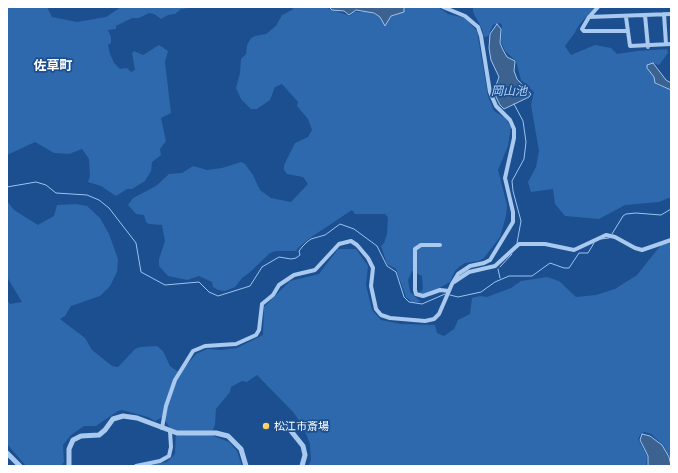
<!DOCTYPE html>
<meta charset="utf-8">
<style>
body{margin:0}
#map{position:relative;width:678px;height:473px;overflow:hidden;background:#1b4f8f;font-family:Lato,sans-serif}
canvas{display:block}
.frame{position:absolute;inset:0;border:8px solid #fff;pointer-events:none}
</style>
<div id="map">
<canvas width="678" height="473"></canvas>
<div class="frame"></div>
</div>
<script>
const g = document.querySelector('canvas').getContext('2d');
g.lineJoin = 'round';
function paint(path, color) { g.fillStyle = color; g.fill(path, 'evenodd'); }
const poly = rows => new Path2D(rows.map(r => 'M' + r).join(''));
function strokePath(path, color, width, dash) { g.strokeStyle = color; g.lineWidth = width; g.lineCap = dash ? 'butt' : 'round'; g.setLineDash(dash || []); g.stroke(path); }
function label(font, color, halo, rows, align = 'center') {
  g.font = font + ' Lato,"Noto Sans JP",sans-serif'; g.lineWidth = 3.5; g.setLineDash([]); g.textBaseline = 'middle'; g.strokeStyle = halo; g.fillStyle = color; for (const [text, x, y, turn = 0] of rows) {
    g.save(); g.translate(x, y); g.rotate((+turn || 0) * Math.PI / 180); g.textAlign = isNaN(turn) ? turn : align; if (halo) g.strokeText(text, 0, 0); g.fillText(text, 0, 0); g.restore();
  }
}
paint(poly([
 [7,7,47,7,52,17,77,22,106,17,121,7,199,7,181,9,175,14,168,15,161,19,154,14,149,13,139,18,132,18,116,26,116,29,108,30,111,37,111,43,108,45,110,54,114,63,120,69,127,68,131,72,135,70,132,53,134,51,143,55,159,45,168,51,165,62,171,113,161,118,166,141,160,149,161,155,152,162,151,171,145,181,132,189,127,189,133,198,156,186,169,174,182,173,193,166,207,170,222,168,241,162,245,164,253,175,260,190,271,198,291,202,308,184,303,177,287,174,284,170,284,165,295,143,308,137,312,130,308,119,297,106,298,102,282,84,275,87,270,100,257,109,251,109,241,99,236,88,240,73,241,59,246,54,247,45,251,38,255,36,266,34,276,26,282,15,292,10,294,7,324,7,350,16,354,12,370,12,380,17,385,26,391,16,404,12,404,7,438,7,448,14,465,18,477,31,488,96,494,111,505,118,511,127,508,146,498,170,507,205,506,216,500,237,484,258,479,261,465,263,459,267,455,271,450,282,427,295,419,293,423,289,422,276,412,271,408,280,410,292,421,302,412,302,406,297,396,269,387,264,381,246,384,243,387,234,388,217,385,214,355,214,352,210,310,238,298,248,296,251,276,251,270,253,249,273,242,278,235,287,225,291,218,290,213,287,212,282,199,276,187,280,168,276,159,266,159,259,165,241,162,225,149,224,146,222,144,215,136,214,128,205,133,198,127,189,116,196,101,186,88,182,90,176,89,159,82,149,69,154,54,153,35,142,7,155],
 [473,7,595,7,579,25,574,34,565,46,571,55,595,45,611,48,617,54,637,51,667,49,668,53,659,65,652,63,648,65,647,68,654,77,657,85,671,90,671,197,659,202,625,205,599,219,565,216,555,204,553,189,531,192,528,182,536,167,539,151,531,105,534,92,521,80,516,61,505,51,501,42,502,25,499,23,493,25,488,36,484,37,482,29,473,12],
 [7,201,14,210,38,225,54,216,57,205,76,204,87,206,100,218,109,234,118,259,117,272,110,286,100,296,71,306,65,316,60,319,85,338,92,350,112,366,118,367,135,349,140,347,157,346,163,351,170,366,181,374,184,368,196,354,207,349,221,350,237,348,263,335,264,307,290,281,319,274,338,249,356,249,368,266,366,285,372,310,381,320,401,324,435,325,437,333,444,336,454,329,458,320,470,314,472,298,480,296,487,297,511,288,521,281,547,277,559,281,576,297,596,295,615,289,637,275,661,245,671,243,671,459,663,445,651,434,645,432,641,433,638,439,647,456,646,466,308,466,311,460,310,444,303,426,293,412,257,375,247,382,242,381,231,387,230,392,216,409,215,425,212,432,211,435,229,442,237,451,242,466,145,466,167,462,175,454,176,430,170,428,163,417,155,421,148,417,122,410,118,411,96,426,84,426,71,435,63,445,64,462,61,466,26,466,7,444,7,300,10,304,22,302,7,277]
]), '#2e69ad');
const water = poly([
 [329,7,404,7,404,12,391,16,385,26,380,17,374,13,356,10,349,15,344,11,332,10,329,7],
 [497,24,501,29,500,43,503,50,507,57,515,61,514,71,517,79,531,94,529,97,504,109,500,105,496,97,495,88,499,77,491,60,489,48,490,34,497,24],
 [653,63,666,80,671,83,671,90,655,83,654,77,647,68,647,65,653,63],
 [642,434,650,436,662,445,669,457,671,466,648,466,648,456,640,440,642,434]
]);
paint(water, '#3c6290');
strokePath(water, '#9cc4f0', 1);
strokePath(poly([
 [514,104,523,121,526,142,524,159,512,181,513,191,521,221,517,243],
 [7,187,36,182,46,185,56,193,87,195,99,200,109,208,136,243,141,272,165,285,199,282,209,292,218,296,250,286,262,267,279,257,291,259,296,258,300,255,299,251,302,247,307,242,311,239,325,235,340,224,354,229,377,246,387,266,396,272,404,297,409,302,422,304,445,294],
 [612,234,623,216,626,214,636,213,661,215,671,209],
 [601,239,609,238],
 [500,267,512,254],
 [498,269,500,278],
 [450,295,458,297,481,292,495,282,509,276,532,276,550,263,564,268,569,268,579,253,588,253,594,243]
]), '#9cc4f0', 1);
strokePath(poly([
 [664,14,666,44],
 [645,15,648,47],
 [589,17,598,7],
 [626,17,630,46,671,44],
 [627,31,584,31,582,29,589,17,671,14],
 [440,245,421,245,415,249,415,290,416,294,423,296,440,290,449,291],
 [454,282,469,272,495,266,519,244,545,244,574,250,606,235,615,237,635,248,642,250,671,240],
 [162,428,166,406,175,380,193,351,205,346,236,344,256,335,259,330,262,304,273,295,279,285,294,275,315,270,339,244,351,241,357,245,368,258,373,268,371,286,376,309,381,315,390,318,425,321,434,319,439,314,452,284,458,274,470,266,484,263,490,260,513,222,513,212,505,178,514,138,514,129,510,120,496,106,490,92,481,36,478,27,465,16,443,7],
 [136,466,160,461,169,456,171,447,170,431]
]), '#a9c9ee', 4);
strokePath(poly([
 [287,426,303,446,305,455,302,466],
 [7,453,20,466],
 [69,466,69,449,73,440,81,436,99,435,105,430,113,419,123,416,137,418,177,433,216,433,228,436,241,449,246,466]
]), '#a9c9ee', 5);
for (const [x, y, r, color] of [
 [266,426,4,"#ffd166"]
]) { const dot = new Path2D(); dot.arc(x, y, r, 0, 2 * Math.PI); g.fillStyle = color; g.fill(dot); strokePath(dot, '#1b4f8f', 1.5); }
label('11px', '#fff', '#1b4f8f', [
 ["松江市斎場",274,426]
], 'left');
label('italic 12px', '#b5d3f5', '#1b4f8f', [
 ["岡山池",509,91]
]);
label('bold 13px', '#fff', '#1b4f8f', [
 ["佐草町",53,66]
]);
</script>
